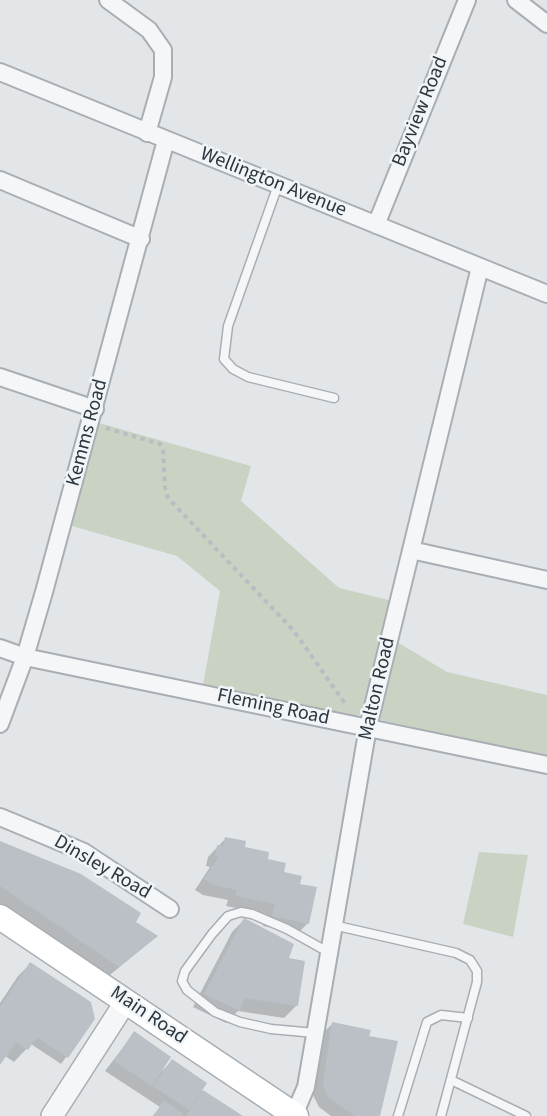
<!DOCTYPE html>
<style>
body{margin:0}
canvas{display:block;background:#e2e6e9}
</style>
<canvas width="547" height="1116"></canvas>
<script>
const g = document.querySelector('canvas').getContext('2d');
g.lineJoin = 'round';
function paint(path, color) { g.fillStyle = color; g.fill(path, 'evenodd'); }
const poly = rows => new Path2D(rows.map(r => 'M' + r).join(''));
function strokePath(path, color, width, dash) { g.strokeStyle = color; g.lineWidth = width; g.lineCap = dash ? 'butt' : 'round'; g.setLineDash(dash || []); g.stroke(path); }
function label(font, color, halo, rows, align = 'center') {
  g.font = font + ' "Source Sans 3",sans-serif'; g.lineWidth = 5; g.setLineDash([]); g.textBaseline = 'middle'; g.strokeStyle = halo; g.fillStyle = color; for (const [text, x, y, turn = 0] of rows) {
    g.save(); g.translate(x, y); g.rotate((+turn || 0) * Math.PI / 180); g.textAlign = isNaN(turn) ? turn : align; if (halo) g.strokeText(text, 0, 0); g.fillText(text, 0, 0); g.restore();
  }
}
paint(poly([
 [99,423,251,466,241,501,339,588,393,601,365,711,358,716,351,716,203,685,220,591,177,556,72,526],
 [397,642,447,672,547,695,547,757,380,720],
 [479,852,528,855,513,937,463,924]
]), '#cad2c4');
paint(poly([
 [226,838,266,860,299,885,308,923,298,933,263,926,266,914,226,906,228,900,203,895,195,890,210,867,206,866,208,857],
 [0,842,133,922,156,937,105,979,0,907],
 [244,920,287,960,296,1006,284,1018,238,1011,226,1023,193,1007,232,932],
 [30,964,94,1019,61,1064,31,1044,14,1062,5,1056,0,1063,0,1003,18,976],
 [332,1024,378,1116,331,1116,319,1107,313,1095,322,1034],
 [134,1033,161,1072,172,1061,200,1090,240,1116,153,1116,160,1107,105,1071]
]), '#0003');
paint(poly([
 [225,837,246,841,245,847,269,852,268,859,286,863,284,872,302,876,300,884,317,887,309,924,272,916,275,904,235,896,237,890,213,885,204,879,219,857,215,856,217,845,223,847],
 [0,841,81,874,141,913,136,922,158,936,119,967,0,886],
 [244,918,294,944,289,958,305,961,298,1006,244,998,240,1011,204,994],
 [30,962,91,1002,95,1019,68,1058,37,1037,28,1050,16,1042,0,1065,0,1007],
 [332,1022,371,1030,369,1036,398,1041,380,1116,355,1116,328,1097,323,1084],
 [134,1031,171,1057,152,1086,114,1061],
 [172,1059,207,1083,189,1110,153,1086],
 [203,1090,243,1116,186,1116],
 [164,1101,183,1114,182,1116,153,1116]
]), '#bac0c5');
const service = poly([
 [278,185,228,326,224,359,233,369,248,377,334,398],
 [333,925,456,953,470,960,477,971,477,982,441,1116],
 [315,1033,271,1029,240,1022,215,1012,187,990,182,981,185,971,212,934,228,916,241,912,252,914,287,929,328,952],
 [451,1080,526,1116],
 [398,1116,427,1022,441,1015,468,1018]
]);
const minor = poly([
 [108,0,149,30,163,50,163,77,147,133],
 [516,0,547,24],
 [0,72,547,294],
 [0,180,141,239],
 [376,225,467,0],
 [0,377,95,409],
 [411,550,547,580],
 [0,648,25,657,547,765],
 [0,724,25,657,44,592,166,140],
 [0,817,84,852,170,909],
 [294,1115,306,1087,368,727,480,267]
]);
const tertiary = poly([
 [52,1116,126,1001]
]);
const secondary = poly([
 [0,917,296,1116]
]);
strokePath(service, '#a8aeb3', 11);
strokePath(minor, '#a8aeb3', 20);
strokePath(tertiary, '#a8aeb3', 24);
strokePath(secondary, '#a8aeb3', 27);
strokePath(poly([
 [106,428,160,444,163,448,165,488,168,498,294,631,346,705]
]), '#b9bcc0', 4, [4.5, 4.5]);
strokePath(service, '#f5f6f8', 8);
strokePath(minor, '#f5f6f8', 16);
strokePath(tertiary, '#f5f6f8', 21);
strokePath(secondary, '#fff', 24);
label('20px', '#2c363f', '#f2f5f7', [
 ["Bayview Road",421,112,-68],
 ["Wellington Avenue",273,183,22],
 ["Kemms Road",88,433,-75],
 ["Malton Road",378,689,-77],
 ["Fleming Road",273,708,12],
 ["Dinsley Road",102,868,30],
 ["Main Road",148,1016,34]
]);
</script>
